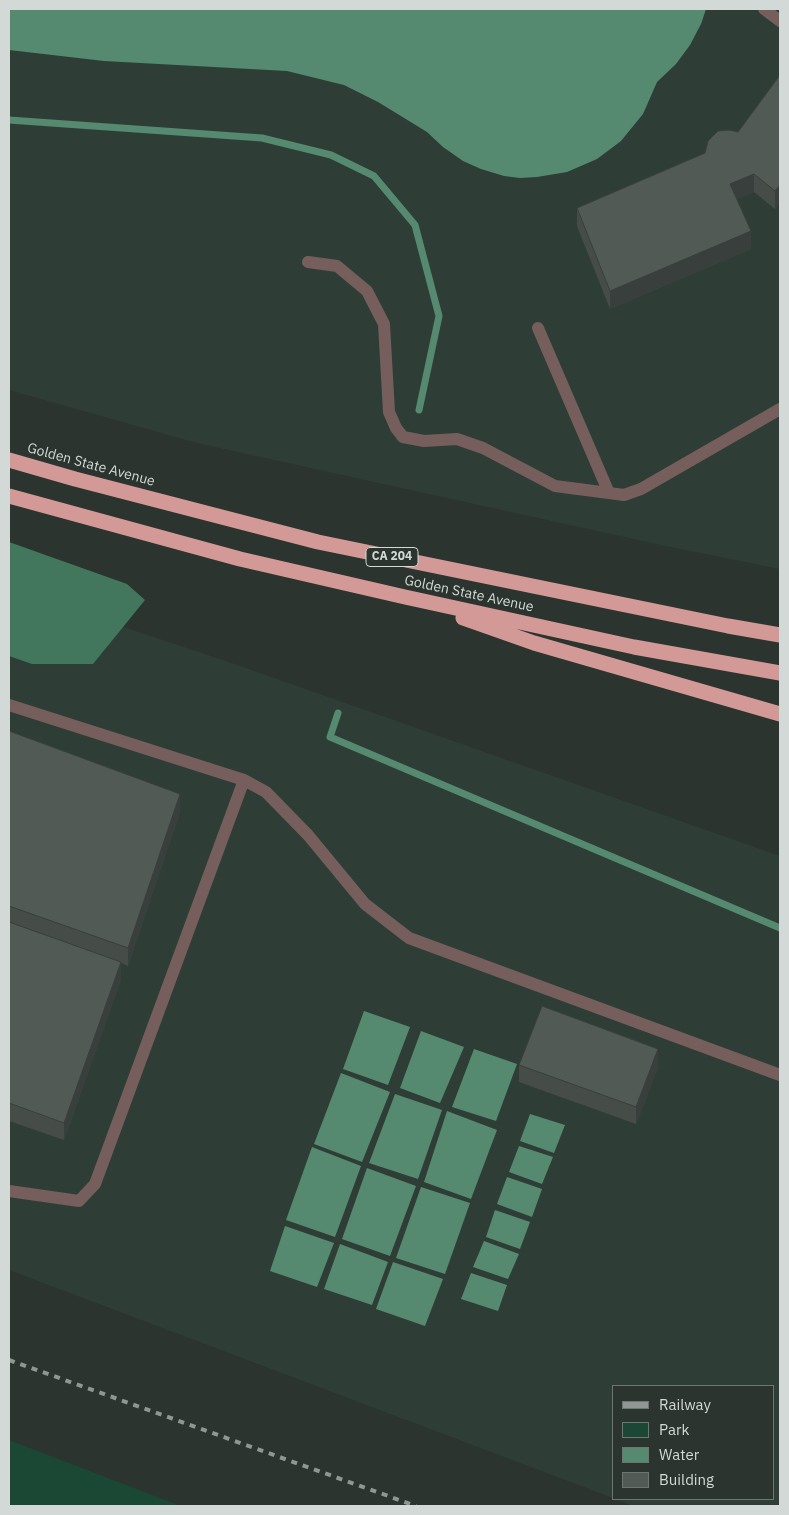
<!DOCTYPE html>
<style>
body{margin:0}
#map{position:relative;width:789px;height:1515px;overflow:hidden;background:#2b342f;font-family:"IBM Plex Sans",sans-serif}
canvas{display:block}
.frame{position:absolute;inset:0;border:10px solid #d3d9d6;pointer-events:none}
.legend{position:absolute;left:612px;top:1385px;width:162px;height:115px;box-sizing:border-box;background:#2b342f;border:1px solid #6e7672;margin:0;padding:6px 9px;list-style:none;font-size:15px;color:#d3d9d6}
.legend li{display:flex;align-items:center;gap:10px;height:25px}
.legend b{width:25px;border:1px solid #6e7672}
</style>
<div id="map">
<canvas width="789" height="1515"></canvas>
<div class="frame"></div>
<ul class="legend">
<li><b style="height:6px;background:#8f9693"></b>Railway</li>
<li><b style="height:14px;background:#1a4834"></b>Park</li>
<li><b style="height:14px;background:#558a70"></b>Water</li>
<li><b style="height:14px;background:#515a55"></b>Building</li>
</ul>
</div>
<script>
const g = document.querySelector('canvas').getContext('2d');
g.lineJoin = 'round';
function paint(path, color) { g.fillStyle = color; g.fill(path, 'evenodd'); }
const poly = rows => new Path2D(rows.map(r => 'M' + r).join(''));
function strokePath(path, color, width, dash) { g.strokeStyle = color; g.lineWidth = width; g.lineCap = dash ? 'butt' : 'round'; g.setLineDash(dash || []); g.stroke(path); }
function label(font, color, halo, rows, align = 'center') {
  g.font = font + ' "IBM Plex Sans",sans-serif'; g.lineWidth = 4; g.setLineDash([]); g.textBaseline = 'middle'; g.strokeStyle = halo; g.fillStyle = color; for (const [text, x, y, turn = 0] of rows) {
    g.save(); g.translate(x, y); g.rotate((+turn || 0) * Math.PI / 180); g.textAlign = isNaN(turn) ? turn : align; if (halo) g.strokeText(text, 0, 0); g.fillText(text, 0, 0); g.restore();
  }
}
paint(poly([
 [9,9,780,9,780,569,661,545,197,443,9,390],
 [9,589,226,661,780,856,780,1506,634,1506,614,1499,773,1499,773,1386,613,1386,613,1498,9,1270]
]), '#2e3e36');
paint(poly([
 [9,1440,181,1506,9,1506]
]), '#1a4834');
paint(poly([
 [9,542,127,584,145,600,93,664,32,664,9,656]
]), '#42775e');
paint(poly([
 [9,9,706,9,701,24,690,45,676,64,657,82,643,114,621,141,597,159,567,172,537,177,520,178,504,176,481,169,463,161,443,147,427,132,378,102,344,85,287,71,104,61,9,50],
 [364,1011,410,1027,388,1085,343,1069],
 [421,1031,464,1047,440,1103,400,1088],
 [474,1049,517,1064,496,1121,452,1107],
 [341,1073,390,1092,362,1162,314,1144],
 [395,1094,442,1110,418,1179,369,1163],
 [447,1111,497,1130,471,1199,424,1182],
 [530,1114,565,1125,554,1153,520,1141],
 [519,1146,553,1157,542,1184,509,1172],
 [312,1147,361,1166,335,1237,286,1220],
 [367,1168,416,1186,390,1256,342,1239],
 [507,1177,542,1189,532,1217,497,1204],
 [421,1187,470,1203,445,1274,396,1258],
 [495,1210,530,1222,520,1249,486,1237],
 [285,1226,334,1243,317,1287,270,1271],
 [484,1241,519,1254,508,1279,473,1267],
 [340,1244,388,1262,372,1305,324,1289],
 [393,1262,443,1279,425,1326,376,1309],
 [471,1273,507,1285,498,1311,461,1299]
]), '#558a70');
strokePath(poly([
 [9,120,262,138,331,155,374,176,415,225,439,316,419,410],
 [338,713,330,737,780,928]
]), '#558a70', 7);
strokePath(poly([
 [764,9,780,21],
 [308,262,337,266,367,291,384,324,389,412,396,428,403,437,424,441,457,439,483,448,555,486,609,493],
 [538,328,609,493,624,495,641,489,780,409],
 [9,705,244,780,95,1184,79,1201,9,1191],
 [244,780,266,792,308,835,365,904,409,938,780,1075]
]), '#765e5d', 12);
strokePath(poly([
 [9,460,75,479,318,542,728,626,780,635],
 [9,496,240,559,405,597,634,647,780,673],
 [463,618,534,643,780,714]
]), '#d39997', 15);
strokePath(poly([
 [9,1360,416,1506]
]), '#8f9693', 4, [6, 6]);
paint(poly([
 [780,75,780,202,775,209,754,192,737,199,751,249,610,309,577,226,577,208,705,153,738,132],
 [9,731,180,812,128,966,121,963,121,980,64,1140,9,1121],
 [519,1065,658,1067,636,1124,519,1082]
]), '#464d49');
paint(poly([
 [754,174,754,192,730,202,730,184],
 [780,185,780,202,775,209,775,191],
 [751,231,751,249,610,309,610,291],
 [180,794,180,812,128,966,128,948],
 [121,962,121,980,64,1140,64,1123],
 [658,1049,658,1067,636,1124,636,1107]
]), '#393f3c');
const building = poly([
 [780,75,780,185,775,191,754,174,730,184,751,231,610,291,577,208,705,153,708,141,718,131,729,130,738,132,780,75],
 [9,731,180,794,128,948,9,906,9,731],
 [9,922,121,962,64,1123,9,1103,9,922],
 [542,1006,658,1049,636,1107,519,1065,542,1006]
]);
paint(building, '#515a55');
strokePath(building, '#393f3c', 1);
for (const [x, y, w] of [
 [392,557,52]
]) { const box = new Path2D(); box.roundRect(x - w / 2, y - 9.5, w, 19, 4); g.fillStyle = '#2b342f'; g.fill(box); strokePath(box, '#d3d9d6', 1); }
label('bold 12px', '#d3d9d6', null, [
 ["CA 204",392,557]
]);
label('14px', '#d3d9d6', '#2b342f', [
 ["Golden State Avenue",91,465,15],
 ["Golden State Avenue",469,594,12]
]);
</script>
